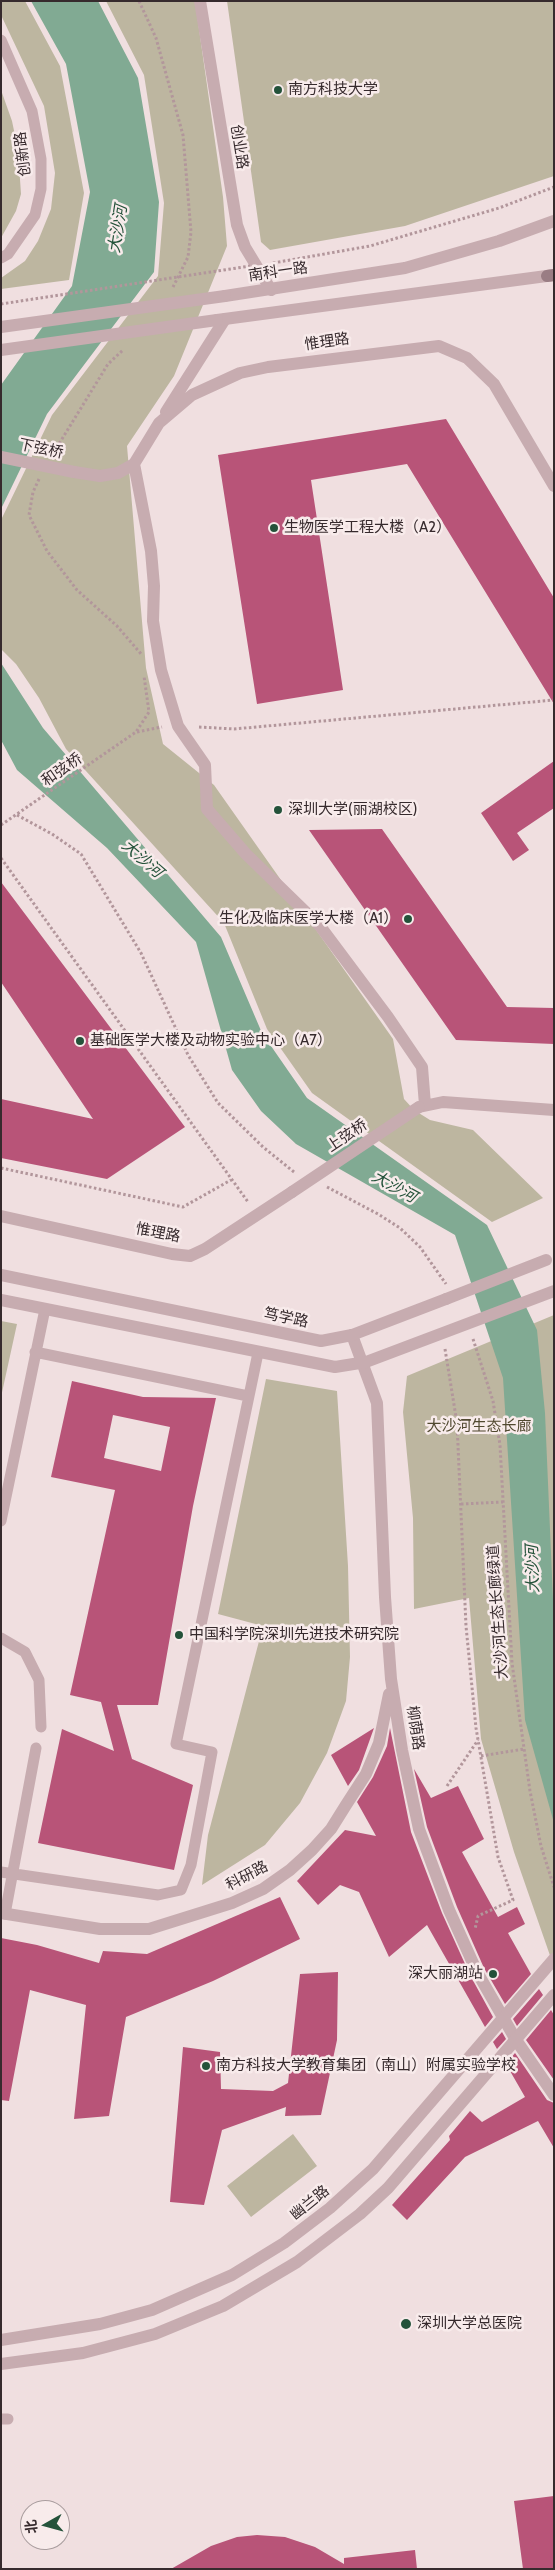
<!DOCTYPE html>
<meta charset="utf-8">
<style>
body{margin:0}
#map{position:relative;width:555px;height:2570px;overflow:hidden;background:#f0dfe0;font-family:Cabin,"Noto Sans SC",sans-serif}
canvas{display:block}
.frame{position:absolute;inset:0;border:2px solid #362a2d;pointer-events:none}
.north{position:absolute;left:20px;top:2500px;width:50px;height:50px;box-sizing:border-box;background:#f8ebeb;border:1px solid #aa9e9f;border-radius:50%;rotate:263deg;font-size:14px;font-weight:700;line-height:20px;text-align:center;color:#362a2d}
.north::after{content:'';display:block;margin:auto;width:18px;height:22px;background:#24523a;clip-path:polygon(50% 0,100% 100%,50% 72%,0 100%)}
</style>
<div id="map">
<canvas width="555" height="2570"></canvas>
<div class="frame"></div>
<div class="north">北</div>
</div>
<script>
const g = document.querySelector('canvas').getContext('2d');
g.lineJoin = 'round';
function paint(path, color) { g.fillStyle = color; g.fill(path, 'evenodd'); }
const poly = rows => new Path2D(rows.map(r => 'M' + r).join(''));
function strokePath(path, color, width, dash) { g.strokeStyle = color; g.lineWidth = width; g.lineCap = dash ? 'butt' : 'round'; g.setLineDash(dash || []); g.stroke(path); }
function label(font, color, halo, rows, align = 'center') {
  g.font = font + ' Cabin,"Noto Sans SC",sans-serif'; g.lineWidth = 5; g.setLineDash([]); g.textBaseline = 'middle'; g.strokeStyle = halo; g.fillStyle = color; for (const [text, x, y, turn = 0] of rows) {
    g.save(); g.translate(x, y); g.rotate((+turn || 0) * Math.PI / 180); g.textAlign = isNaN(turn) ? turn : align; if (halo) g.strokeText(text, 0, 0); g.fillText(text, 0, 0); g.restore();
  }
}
paint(poly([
 [1,1,25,1,60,66,84,193,69,280,1,289,1,278,25,261,38,241,51,209,55,173,44,106,1,15],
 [106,1,195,1,223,197,227,246,174,376,127,446,146,668,163,744,214,785,393,1039,404,1099,414,1110,430,1120,473,1130,543,1198,492,1222,312,1093,267,1029,224,923,66,749,39,698,16,664,1,649,1,520,52,415,158,276,164,203,144,75],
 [227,1,554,1,554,176,405,226,270,250,261,242],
 [1,90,12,121,18,150,21,194,16,211,1,238],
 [554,1315,554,1967,514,1852,481,1739,469,1598,414,1609,413,1518,403,1412,407,1376],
 [1,1321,17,1324,1,1397],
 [266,1379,337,1391,348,1566,350,1657,346,1701,327,1753,300,1803,265,1845,202,1885,208,1835,263,1626,218,1614],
 [293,2134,317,2166,251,2217,227,2186]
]), '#bdb6a0');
paint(poly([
 [31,1,98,1,138,78,159,202,154,272,47,414,1,509,1,385,72,286,90,192,66,64],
 [1,663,43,728,221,937,262,1033,307,1098,487,1225,537,1330,545,1413,554,1623,554,1823,525,1720,503,1378,455,1235,296,1144,261,1111,232,1070,196,942,107,848,17,770,1,740]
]), '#81aa93');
paint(poly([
 [446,419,554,598,554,704,407,464,311,480,343,690,257,704,218,455],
 [554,761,554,808,517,833,529,850,513,861,481,813],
 [382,829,507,1007,554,1008,554,1044,456,1040,309,830],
 [1,882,185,1127,107,1179,1,1158,1,1099,93,1119,1,982],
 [72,1381,143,1397,216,1398,193,1506,158,1705,117,1705,132,1759,193,1785,174,1870,38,1843,62,1729,114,1751,101,1702,70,1695,115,1490,51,1477],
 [113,1415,170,1427,161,1471,104,1458],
 [374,1728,359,1770,348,1786,331,1755],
 [390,1728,411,1832,442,1913,470,1975,493,2017,485,2027,427,1925,389,1957,359,1892,340,1885,318,1905,297,1881,345,1830,376,1836,357,1802,373,1777,387,1746],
 [414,1769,431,1798,458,1786,484,1839,462,1852,498,1917,517,1907,525,1924,508,1933,531,1974,505,2004,484,1968,457,1907,427,1827],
 [280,1897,300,1939,213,1981,126,2017,109,2116,74,2119,86,2005,30,1990,9,2101,1,2100,1,1938,37,1945,99,1963,103,1951,147,1954],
 [338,1972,337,2040,321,2115,285,2116,286,2107,222,2130,204,2205,170,2202,183,2047,220,2052,221,2089,273,2091,288,2083,300,1974],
 [539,1989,543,1995,517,2026,513,2019],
 [551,2010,554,2015,554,2080,526,2040],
 [502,2032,506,2039,497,2049,493,2042],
 [515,2053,547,2100,554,2103,554,2148,538,2121,465,2157,407,2220,392,2205,450,2140,449,2136,470,2111,482,2122,525,2097,506,2064],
 [554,2496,554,2569,523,2569,514,2501],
 [257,2535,285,2537,315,2547,344,2564,344,2558,415,2550,417,2569,171,2569,211,2546,237,2537]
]), '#b85478');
strokePath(poly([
 [139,1,156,38,183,135,191,232,188,257,173,287],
 [273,263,370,246,499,208,554,187],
 [54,452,108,364,123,350],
 [39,479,33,492,29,515,47,551,77,590,117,626,142,655],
 [199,727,234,729,554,700],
 [137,732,162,727],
 [17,815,52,834,81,854,141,953,188,1055,218,1103,263,1147,294,1172],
 [1,825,136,732,149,712,144,676],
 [1,858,248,1202],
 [1,1168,183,1207,231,1180],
 [327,1187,378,1214,400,1228,420,1247,446,1284],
 [473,1339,493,1401,500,1445,512,1663,530,1791,541,1846,554,1887],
 [445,1349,457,1423,466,1626,476,1728,498,1857,513,1900,478,1916,475,1929],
 [461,1504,503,1502],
 [481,1756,524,1749],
 [447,1786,478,1740]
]), '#b2969b', 3, [2.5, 2.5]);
strokePath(poly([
 [1,40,32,111,41,159,41,189,35,215,8,254,1,258],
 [35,1352,248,1396],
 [1,1521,45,1309],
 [1,1638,25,1652,39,1680,41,1727],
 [1,1872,158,1895,181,1890,191,1865,212,1752,176,1744,258,1353],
 [5,1914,36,1748],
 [1,2419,8,2419]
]), '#c7acb0', 11);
strokePath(poly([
 [200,1,237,225,245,247,271,290],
 [166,412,225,319],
 [134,464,151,551,154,586,153,621,161,670,178,726,205,765,207,809,246,854,320,926,388,1017,422,1067,425,1105],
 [74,472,100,476,118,473,134,464,159,423,192,395,240,373,268,367,439,346,467,358,494,384,554,486],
 [419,1107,443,1102,554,1110],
 [1,1216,172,1254,190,1256,205,1249,292,1192],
 [352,1335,377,1403,385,1597,391,1679,402,1750,419,1829,449,1910,477,1972,516,2040,554,2095],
 [1,1913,100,1929,149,1929,232,1903,263,1889,290,1870,312,1850,331,1829,346,1805,366,1774,379,1743,389,1694]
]), '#c7acb0', 12);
strokePath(poly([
 [225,296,405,268,499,241,554,221],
 [217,320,554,275],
 [1,1275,321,1341,352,1335,446,1299],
 [1,1300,335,1367,366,1362,554,1291],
 [1,2340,100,2324,152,2310,232,2275,284,2243,330,2208,373,2169,554,1959],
 [1,2364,83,2353,155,2334,223,2306,297,2262,360,2214,388,2188,554,1995]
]), '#c7acb0', 12);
strokePath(poly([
 [547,276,554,275]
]), '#9a7d84', 12);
strokePath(poly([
 [1,304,250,266]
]), '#b2969b', 3, [2.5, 2.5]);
strokePath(poly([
 [1,457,74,472],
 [292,1192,419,1107]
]), '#c7acb0', 12);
strokePath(poly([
 [1,327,225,296],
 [1,350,217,320],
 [446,1299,546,1260]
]), '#c7acb0', 12);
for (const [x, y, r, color] of [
 [278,90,5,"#24523a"],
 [274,528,5,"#24523a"],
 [278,810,5,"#24523a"],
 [408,919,5,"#24523a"],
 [80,1041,5,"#24523a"],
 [179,1635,5,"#24523a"],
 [493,1974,5,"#24523a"],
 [206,2066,5,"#24523a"],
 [406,2324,6,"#24523a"]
]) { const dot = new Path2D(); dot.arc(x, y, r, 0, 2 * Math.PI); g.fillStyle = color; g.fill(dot); strokePath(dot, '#f8ebeb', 2); }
label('15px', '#362a2d', '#f8ebeb', [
 ["南方科技大学",288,90],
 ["生物医学工程大楼（A2）",284,528],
 ["深圳大学(丽湖校区)",288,810],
 ["生化及临床医学大楼（A1）",398,919,"right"],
 ["基础医学大楼及动物实验中心（A7）",90,1041],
 ["中国科学院深圳先进技术研究院",189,1635],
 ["深大丽湖站",483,1974,"right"],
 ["南方科技大学教育集团（南山）附属实验学校",216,2066],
 ["深圳大学总医院",417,2324]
], 'left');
label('15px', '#362a2d', '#f8ebeb', [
 ["创业路",239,147,81],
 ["创新路",23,154,-97],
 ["南科一路",278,272,-8],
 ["惟理路",327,342,-8],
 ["下弦桥",41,449,12],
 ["和弦桥",62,770,-35],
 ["上弦桥",347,1136,-34],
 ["惟理路",158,1233,11],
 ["笃学路",286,1318,12],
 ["大沙河生态长廊绿道",498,1612,-94],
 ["柳荫路",415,1728,81],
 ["科研路",247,1876,-28],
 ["幽兰路",310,2203,-39]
]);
label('15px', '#514930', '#f8ebeb', [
 ["大沙河生态长廊",479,1427]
]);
label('italic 16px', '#24523a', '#f8ebeb', [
 ["大沙河",118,229,-81],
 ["大沙河",142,859,41],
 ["大沙河",394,1187,29],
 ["大沙河",533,1569,-92]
]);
</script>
